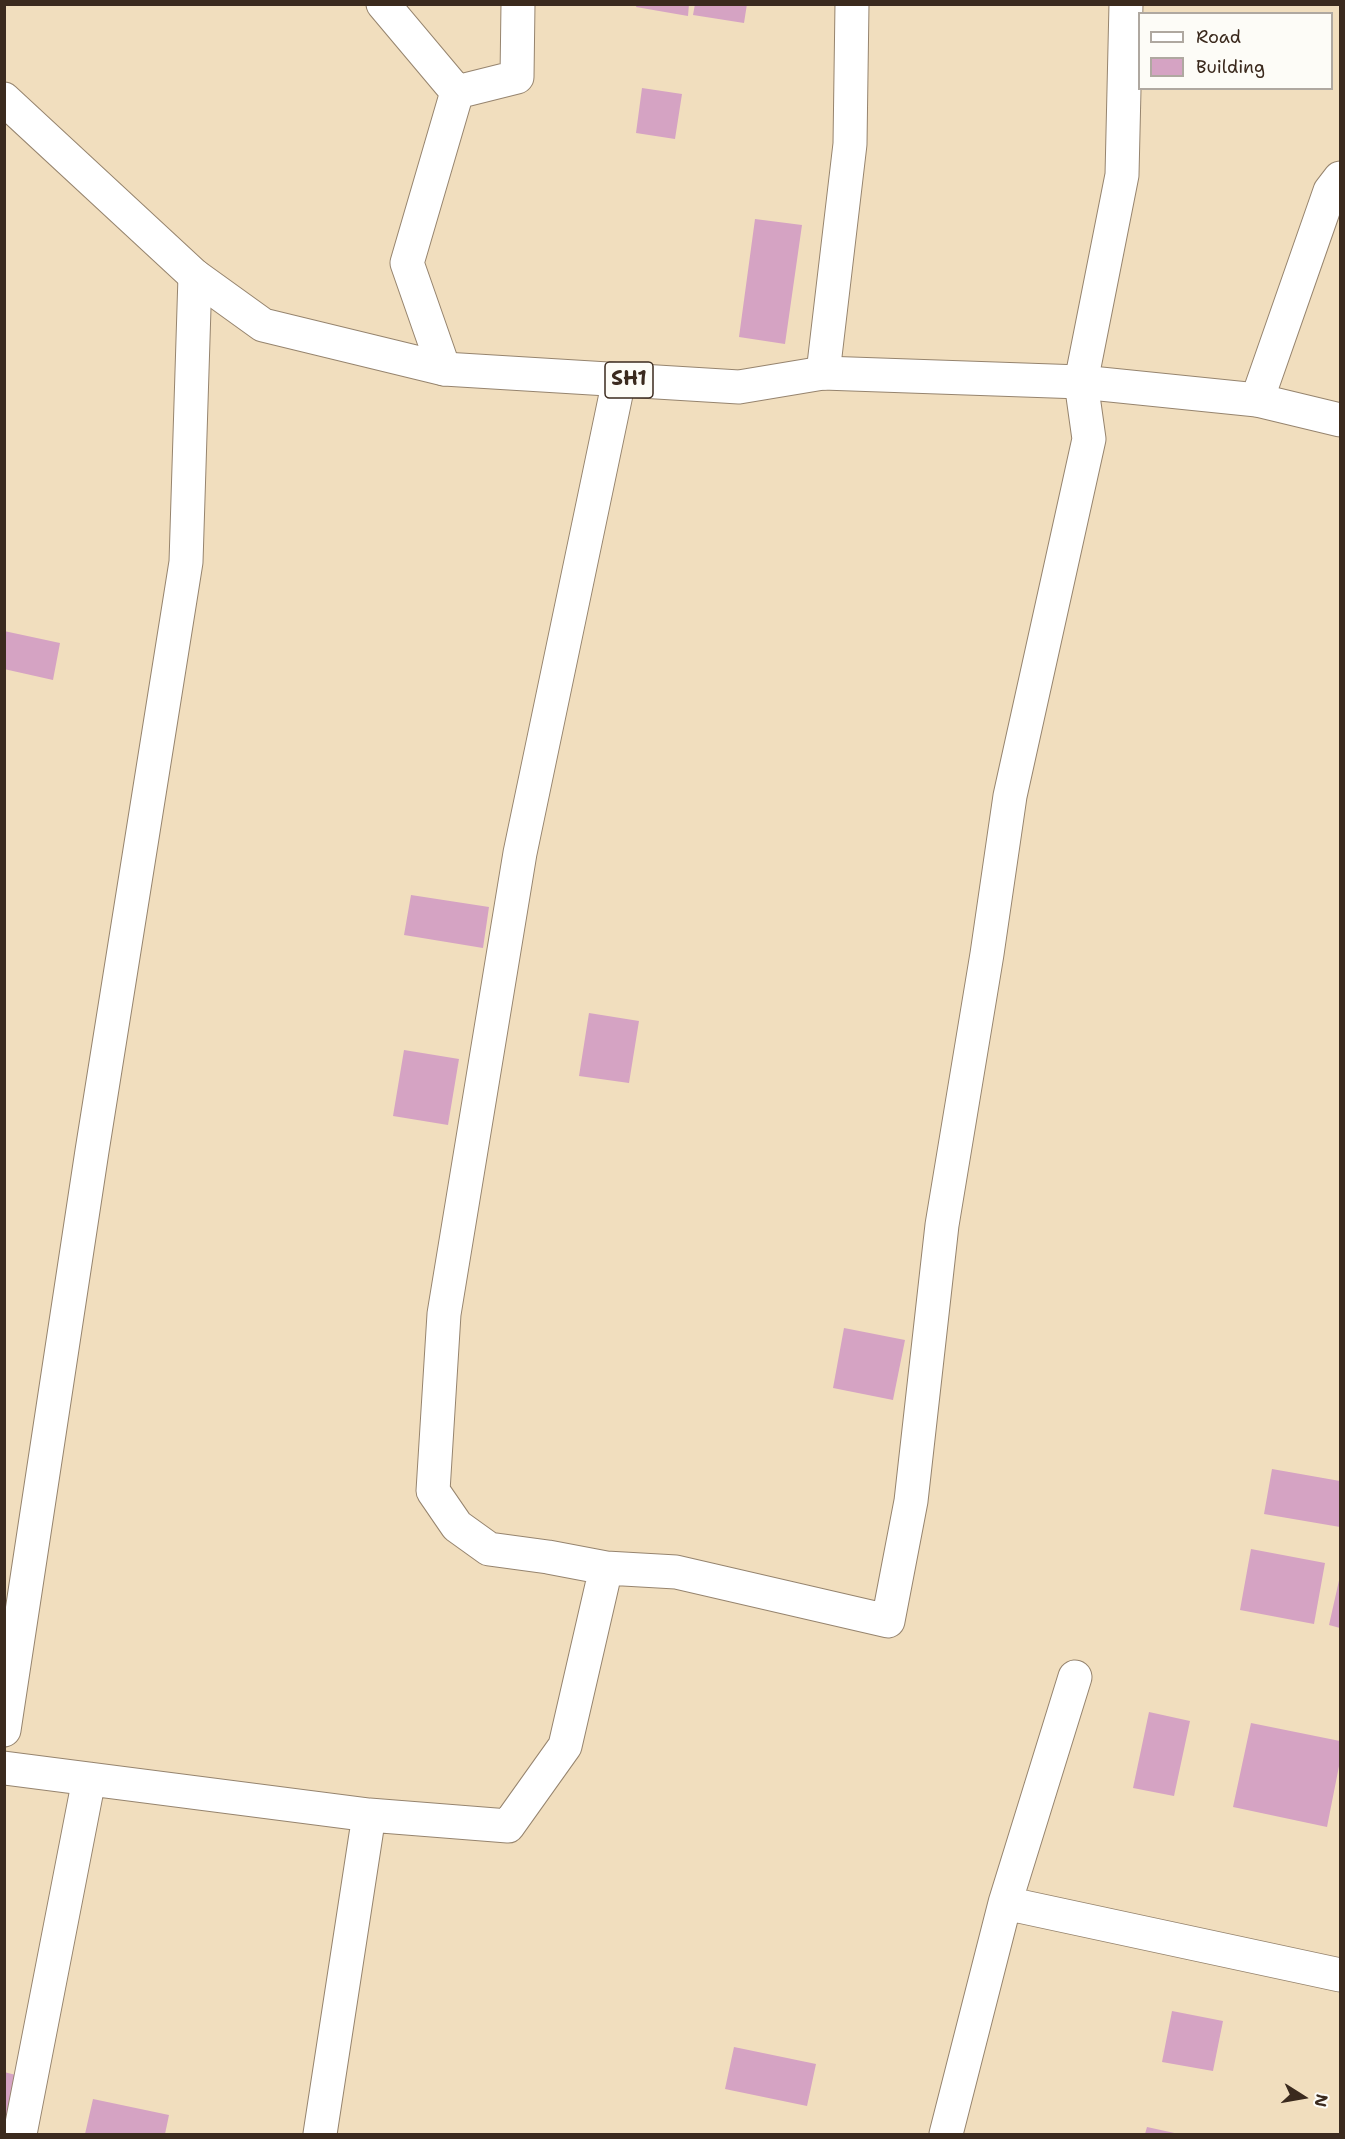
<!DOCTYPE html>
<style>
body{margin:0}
#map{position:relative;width:1345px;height:2139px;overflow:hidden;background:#f1debe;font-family:"Shantell Sans",sans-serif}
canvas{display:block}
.frame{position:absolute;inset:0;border:6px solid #3b2a1e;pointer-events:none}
.legend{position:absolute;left:1138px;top:12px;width:195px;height:78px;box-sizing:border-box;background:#fdfcf7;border:2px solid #afa8a0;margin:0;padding:8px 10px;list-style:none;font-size:18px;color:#3b2a1e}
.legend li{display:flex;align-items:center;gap:12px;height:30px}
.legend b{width:30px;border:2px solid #afa8a0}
.north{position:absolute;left:1273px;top:2067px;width:60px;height:60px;-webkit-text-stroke:4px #fdfcf7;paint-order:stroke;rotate:101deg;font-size:16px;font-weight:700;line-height:24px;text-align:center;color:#3b2a1e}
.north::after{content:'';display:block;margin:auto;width:21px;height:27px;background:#3b2a1e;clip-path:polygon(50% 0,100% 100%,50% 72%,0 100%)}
</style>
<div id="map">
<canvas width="1345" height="2139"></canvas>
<div class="frame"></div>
<ul class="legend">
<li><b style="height:8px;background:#fff"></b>Road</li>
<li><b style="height:16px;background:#d5a3c3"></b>Building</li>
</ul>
<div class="north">N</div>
</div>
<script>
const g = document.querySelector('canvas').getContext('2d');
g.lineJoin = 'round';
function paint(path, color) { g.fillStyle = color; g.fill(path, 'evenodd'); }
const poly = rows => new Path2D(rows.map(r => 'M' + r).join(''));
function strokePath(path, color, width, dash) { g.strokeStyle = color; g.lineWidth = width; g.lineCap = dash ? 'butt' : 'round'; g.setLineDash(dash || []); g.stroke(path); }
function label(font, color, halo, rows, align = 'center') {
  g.font = font + ' "Shantell Sans",sans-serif'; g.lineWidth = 6; g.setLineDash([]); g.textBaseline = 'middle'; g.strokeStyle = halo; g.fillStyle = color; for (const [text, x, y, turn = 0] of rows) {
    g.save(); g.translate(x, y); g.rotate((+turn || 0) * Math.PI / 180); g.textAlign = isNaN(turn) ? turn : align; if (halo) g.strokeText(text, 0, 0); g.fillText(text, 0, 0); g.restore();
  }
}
paint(poly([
 [637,4,689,4,688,16,636,7],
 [695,4,747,4,744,23,693,15],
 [642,88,682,94,675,139,636,133],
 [755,219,802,225,785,344,739,337],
 [4,631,60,643,53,680,4,669],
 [411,895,489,907,483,948,404,935],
 [589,1013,639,1021,629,1083,579,1076],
 [404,1050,459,1059,448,1125,393,1116],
 [844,1328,905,1340,893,1400,833,1388],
 [1272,1469,1340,1481,1340,1527,1264,1514],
 [1251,1549,1325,1563,1314,1624,1240,1610],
 [1340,1576,1340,1628,1329,1625],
 [1149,1712,1190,1721,1174,1796,1133,1788],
 [1251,1723,1340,1741,1340,1761,1327,1827,1233,1807],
 [1172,2011,1223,2021,1213,2071,1162,2062],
 [734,2047,816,2064,807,2106,725,2089],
 [4,2072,16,2075,6,2123,4,2123],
 [93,2099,169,2115,165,2134,85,2134],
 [1147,2127,1179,2134,1145,2134]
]), '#d5a3c3');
const minor = poly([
 [383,4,457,92,407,263,444,369],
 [457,92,517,77,518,4],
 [823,373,850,144,852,4],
 [619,380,520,853,444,1314,433,1491,457,1526,489,1549,548,1557,606,1568,676,1572,888,1621,911,1501,942,1225,987,954,1010,796,1089,439,1081,382,1122,175,1126,4],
 [1257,400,1330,191,1340,178],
 [4,1730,92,1151,186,562,195,276],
 [4,1768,369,1815,508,1826,565,1746,606,1568],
 [1005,1903,1340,1975],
 [20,2134,89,1779],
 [320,2134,369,1815],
 [946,2134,1005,1903,1075,1677]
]);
const major = poly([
 [4,99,195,276,263,325,444,369,739,387,823,373,1081,382,1257,400,1340,420]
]);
strokePath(minor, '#96846e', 35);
strokePath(major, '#96846e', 35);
strokePath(minor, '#fff', 33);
strokePath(major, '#fff', 33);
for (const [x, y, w] of [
 [629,380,48]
]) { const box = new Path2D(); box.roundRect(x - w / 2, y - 18, w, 36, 4.5); g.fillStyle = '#fdfcf7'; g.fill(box); strokePath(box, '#3b2a1e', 1.5); }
label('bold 21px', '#3b2a1e', null, [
 ["SH1",629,380]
]);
</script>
